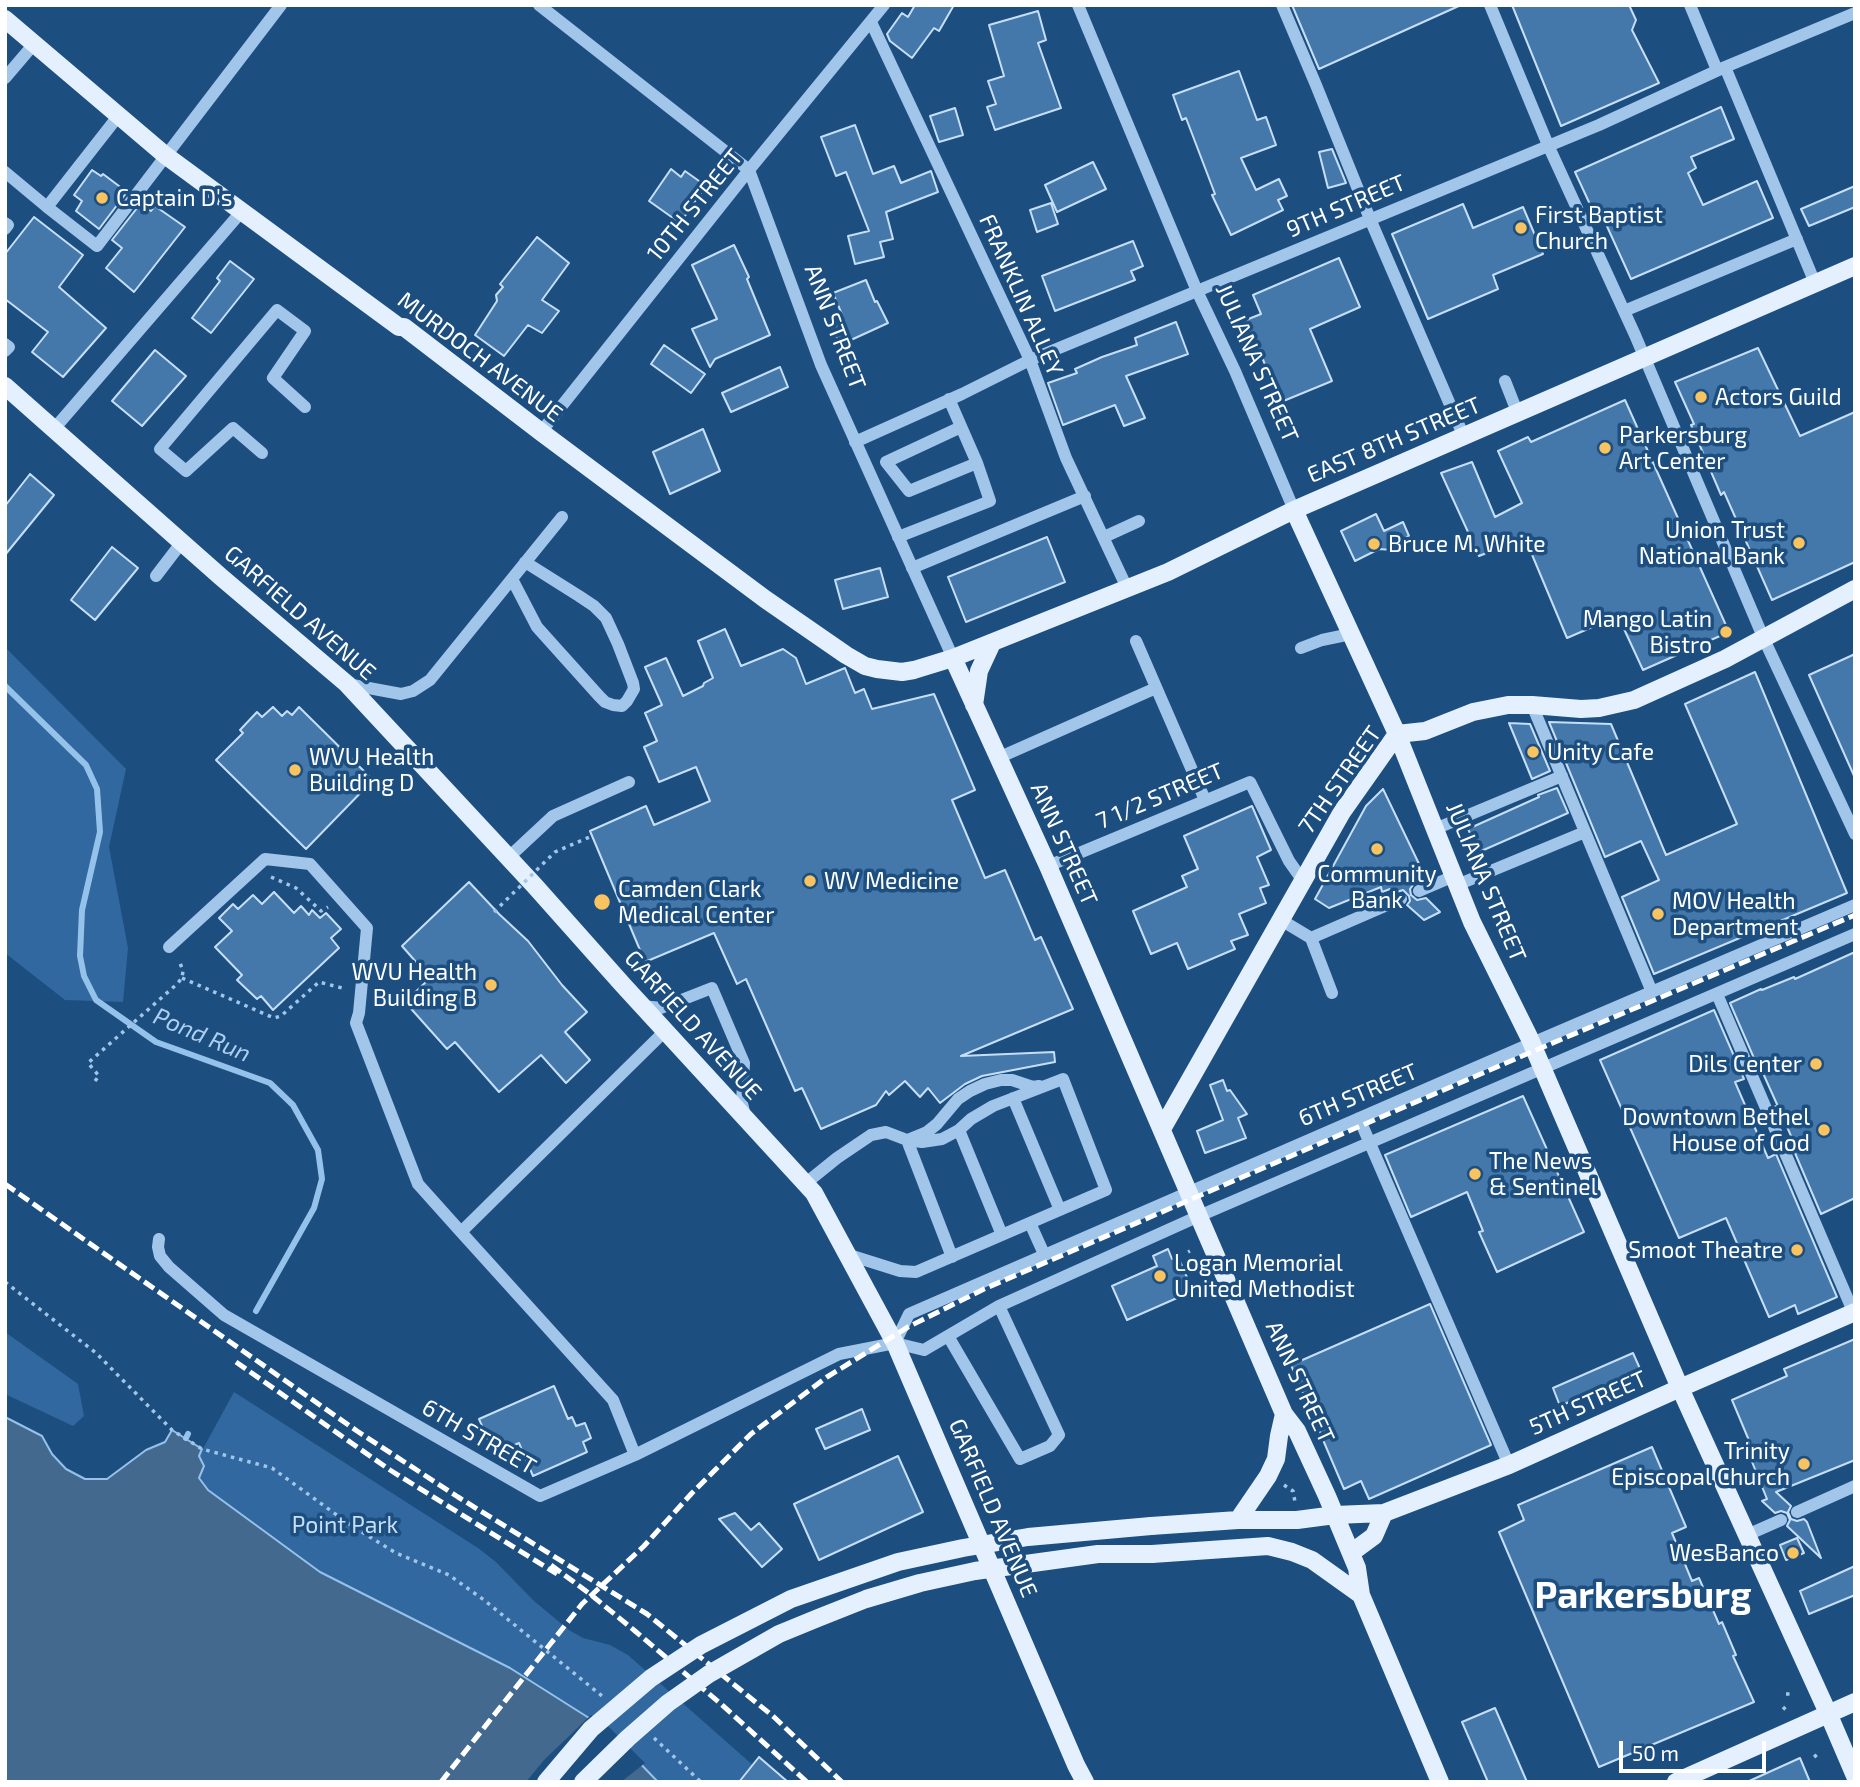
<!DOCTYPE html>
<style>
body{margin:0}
#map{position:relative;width:1860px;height:1787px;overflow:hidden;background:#1d4e80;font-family:"Exo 2",sans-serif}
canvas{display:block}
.frame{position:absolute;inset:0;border:7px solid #fff;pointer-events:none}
.scale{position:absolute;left:1619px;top:1741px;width:147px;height:32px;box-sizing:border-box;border:4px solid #fff;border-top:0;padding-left:9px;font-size:21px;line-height:24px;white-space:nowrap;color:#fff;-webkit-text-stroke:5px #1d4e80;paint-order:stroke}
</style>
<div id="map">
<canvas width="1860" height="1787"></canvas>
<div class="frame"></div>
<div class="scale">50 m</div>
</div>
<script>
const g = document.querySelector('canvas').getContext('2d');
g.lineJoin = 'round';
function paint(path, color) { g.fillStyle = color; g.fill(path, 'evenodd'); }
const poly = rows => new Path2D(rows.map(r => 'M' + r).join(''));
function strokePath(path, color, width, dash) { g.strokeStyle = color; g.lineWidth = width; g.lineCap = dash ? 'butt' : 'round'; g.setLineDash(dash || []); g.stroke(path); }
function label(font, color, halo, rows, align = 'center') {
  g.font = font + ' "Exo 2",sans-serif'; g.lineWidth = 7; g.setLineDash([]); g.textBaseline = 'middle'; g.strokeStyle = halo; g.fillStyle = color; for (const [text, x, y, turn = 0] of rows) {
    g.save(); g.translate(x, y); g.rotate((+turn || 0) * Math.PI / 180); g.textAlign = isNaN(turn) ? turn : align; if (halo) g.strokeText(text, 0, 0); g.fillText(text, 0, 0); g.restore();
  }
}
paint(poly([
 [5,647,126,769,109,847,128,948,123,1002,65,1000,5,953],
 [5,1332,78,1384,84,1416,73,1426,5,1394],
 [234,1392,478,1548,496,1562,534,1601,569,1630,583,1638,610,1645,628,1655,772,1782,658,1782,608,1730,510,1668,320,1572,208,1490,199,1478,204,1466,199,1456]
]), '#30689f');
const water = poly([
 [5,1417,42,1436,52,1454,66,1469,85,1479,107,1479,146,1450,165,1442,172,1430,202,1449,199,1456,204,1466,199,1478,208,1490,320,1572,510,1668,608,1730,658,1782,5,1782,5,1417]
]);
paint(water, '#44698e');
strokePath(water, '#95c2eb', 2);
paint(poly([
 [591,1715,610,1728,645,1763,621,1782,526,1782,544,1760]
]), '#1d4e80');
strokePath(poly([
 [5,686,86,765,97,789,100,832,82,910,80,956,84,976,96,1000,156,1042,270,1083,293,1105,318,1150,322,1179,314,1208,256,1311],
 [186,1438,188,1434]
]), '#95c2eb', 6);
const building = poly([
 [915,5,954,5,939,31,934,28,912,58,890,41,887,34,902,13,908,17,915,5],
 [1292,5,1461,5,1319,69,1292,5],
 [1512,5,1629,5,1636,20,1632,30,1659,83,1561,126,1512,5],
 [1038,11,1046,40,1038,43,1061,108,995,130,987,107,996,104,988,81,1004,76,989,25,1038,11],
 [1239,71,1257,120,1266,117,1276,145,1241,158,1256,190,1279,179,1287,196,1278,200,1283,210,1231,235,1212,195,1215,194,1186,118,1182,120,1173,95,1239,71],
 [1721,107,1734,139,1691,157,1696,168,1688,173,1703,205,1757,181,1773,218,1631,279,1600,211,1594,213,1575,172,1721,107],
 [955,108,963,135,939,142,930,116,955,108],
 [855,125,873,174,894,166,901,183,931,171,938,192,886,212,893,239,880,242,884,257,855,264,848,236,869,231,846,172,836,176,821,137,855,125],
 [1332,149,1346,183,1328,188,1319,152,1332,149],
 [1093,162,1106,189,1057,212,1045,185,1093,162],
 [671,169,681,177,685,171,706,186,680,223,649,201,671,169],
 [92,170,101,176,103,174,127,192,99,229,76,211,82,201,74,195,92,170],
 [1855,186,1855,207,1809,226,1801,209,1855,186],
 [141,203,151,211,155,206,185,227,134,292,106,268,122,248,112,240,141,203],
 [1051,203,1058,224,1037,232,1030,210,1051,203],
 [1463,204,1473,228,1523,207,1543,254,1493,275,1498,289,1428,319,1392,234,1463,204],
 [34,217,83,255,59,287,106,328,63,377,32,352,48,332,5,299,5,254,34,217],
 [537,237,569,263,542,300,559,311,542,333,528,325,504,356,475,335,497,301,496,295,503,287,500,284,537,237],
 [1133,241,1143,266,1131,271,1135,280,1055,311,1042,276,1133,241],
 [734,245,749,277,747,279,770,335,715,359,710,367,692,329,717,319,692,265,734,245],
 [1339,258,1360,307,1310,329,1332,381,1281,402,1246,320,1261,314,1253,295,1339,258],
 [230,261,254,279,211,333,192,318,220,281,217,278,230,261],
 [866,280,875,302,877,301,888,323,840,345,830,323,843,317,833,293,866,280],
 [1176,322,1188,354,1126,376,1145,418,1124,426,1115,405,1063,425,1048,383,1077,373,1075,369,1102,357,1137,345,1135,338,1176,322],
 [664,345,705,374,691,393,651,364,664,345],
 [1758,348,1800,436,1855,412,1855,562,1772,600,1724,492,1721,495,1691,425,1694,424,1675,382,1758,348],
 [155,350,186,376,142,426,112,401,155,350],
 [780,367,788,387,731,412,722,393,780,367],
 [1625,400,1729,632,1643,670,1618,616,1567,638,1525,538,1479,556,1441,473,1472,462,1495,517,1522,503,1498,451,1528,437,1531,442,1625,400],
 [703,429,720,471,670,494,653,452,703,429],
 [30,474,54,495,5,555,5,506,30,474],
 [1376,514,1384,531,1403,522,1409,536,1394,543,1392,550,1379,549,1355,561,1341,531,1376,514],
 [1047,537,1065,582,966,622,948,577,1047,537],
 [112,547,138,568,95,620,71,600,112,547],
 [880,568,888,597,843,609,835,580,880,568],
 [725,629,741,666,783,649,796,658,806,684,845,668,855,693,864,689,872,709,934,694,975,790,952,800,985,878,1005,870,1035,940,1041,937,1073,1009,961,1056,1054,1052,1055,1062,982,1076,965,1084,940,1103,928,1088,920,1097,905,1081,889,1095,886,1091,876,1105,821,1129,802,1088,795,1091,746,979,737,984,714,933,645,962,590,831,646,806,654,825,710,801,696,767,659,782,644,747,657,741,645,713,662,705,645,667,666,658,683,696,703,686,704,683,713,678,698,641,725,629],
 [1855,654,1855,778,1809,675,1855,654],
 [1755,672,1847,893,1654,974,1622,897,1659,880,1641,841,1605,857,1549,722,1611,724,1666,855,1737,824,1685,704,1755,672],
 [273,707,282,716,287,711,292,715,299,707,373,780,306,849,216,760,243,733,240,730,257,712,262,717,273,707],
 [1509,723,1530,724,1550,771,1532,779,1509,723],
 [1557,788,1568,813,1479,852,1468,829,1539,797,1538,795,1557,788],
 [1383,789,1421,868,1413,871,1416,876,1406,879,1413,885,1410,889,1411,895,1417,900,1426,898,1440,912,1424,920,1407,905,1410,901,1409,896,1403,890,1394,893,1390,889,1382,892,1381,887,1329,908,1315,899,1366,806,1383,789],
 [1252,806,1271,850,1257,857,1269,885,1260,888,1266,903,1239,914,1248,935,1231,941,1235,949,1188,969,1177,943,1151,954,1133,911,1187,887,1182,876,1198,869,1184,836,1252,806],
 [469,882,499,914,528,941,562,985,587,1012,565,1032,590,1060,566,1083,541,1055,499,1092,455,1042,447,1049,405,1002,430,978,402,946,469,882],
 [274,892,294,913,301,906,309,915,312,910,320,918,326,913,341,929,331,938,339,948,273,1010,261,996,257,999,237,980,242,975,215,947,232,931,219,918,233,904,238,909,253,895,262,904,274,892],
 [1855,952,1855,1198,1821,1214,1792,1146,1795,1145,1780,1111,1762,1071,1760,1072,1730,1003,1761,989,1762,990,1794,977,1795,979,1855,952],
 [1714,1010,1744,1079,1735,1082,1768,1158,1776,1154,1837,1297,1798,1314,1795,1305,1769,1317,1726,1218,1679,1238,1600,1060,1714,1010],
 [1223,1080,1227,1091,1230,1090,1247,1114,1238,1118,1246,1138,1205,1153,1197,1131,1223,1120,1210,1085,1223,1080],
 [1523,1096,1584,1232,1497,1272,1479,1232,1483,1231,1467,1192,1411,1217,1385,1155,1523,1096],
 [1168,1249,1172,1259,1178,1257,1193,1291,1127,1320,1112,1286,1157,1266,1153,1256,1168,1249],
 [1430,1304,1491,1445,1369,1499,1361,1481,1344,1489,1291,1365,1430,1304],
 [1855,1339,1855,1460,1776,1492,1791,1506,1788,1512,1791,1519,1797,1521,1804,1519,1807,1522,1821,1558,1787,1526,1790,1520,1787,1513,1781,1511,1775,1513,1762,1501,1767,1499,1748,1452,1753,1450,1732,1400,1787,1376,1784,1369,1855,1339],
 [1633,1353,1641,1371,1560,1406,1553,1388,1633,1353],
 [554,1386,568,1419,572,1417,576,1426,585,1423,591,1438,583,1442,587,1452,533,1476,519,1443,494,1454,479,1419,554,1386],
 [862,1409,870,1430,825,1449,816,1429,862,1409],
 [1652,1447,1686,1527,1672,1533,1692,1581,1699,1578,1719,1624,1722,1622,1736,1655,1733,1656,1754,1702,1599,1767,1499,1532,1524,1520,1518,1505,1652,1447],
 [898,1456,923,1512,819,1560,794,1504,898,1456],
 [735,1513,751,1530,759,1523,782,1549,762,1567,719,1519,735,1513],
 [1797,1538,1804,1553,1786,1560,1780,1545,1797,1538],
 [1855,1566,1855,1595,1809,1614,1800,1591,1855,1566],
 [1495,1708,1527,1782,1488,1782,1462,1722,1495,1708],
 [759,1757,788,1782,739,1782,759,1757],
 [1800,1758,1810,1782,1747,1782,1800,1758]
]);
paint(building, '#4578aa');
strokePath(building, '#c6dff7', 2);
strokePath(poly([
 [271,877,296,888,321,911,328,907],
 [182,978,274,1018,281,1016,319,982,346,989],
 [95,1081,99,1076,88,1063,177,984,182,978,183,971,179,960],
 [1188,1252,1190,1251],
 [5,1282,96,1353,172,1430,202,1449,272,1468,352,1526,396,1553,449,1575,484,1600,602,1696],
 [1284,1485,1293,1491,1295,1502],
 [1786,1694,1790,1694],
 [1783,1707,1786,1710],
 [654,1738,701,1782],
 [1814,1757,1818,1754]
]), '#a1c6e9', 3.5, [3.5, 5]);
strokePath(poly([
 [539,5,749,170,821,365,953,658],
 [1078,5,1197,291,1235,371,1294,510],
 [1282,5,1316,85,1370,219,1464,437],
 [1490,5,1548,145,1635,335,1763,637,1855,834],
 [1690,5,1717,70],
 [871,22,1030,360,1066,458,1127,588],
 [1725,67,1815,283],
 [5,78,34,44],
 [5,172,47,207,97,246,281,5],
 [47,207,119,115],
 [5,223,8,225,5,229],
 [1624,311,1797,239],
 [5,344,9,347,5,351],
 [1505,381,1518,414],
 [961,427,886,462,909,491,977,463],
 [54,429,242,211],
 [541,432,749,170,884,5],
 [855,442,962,394,1030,360,1599,125,1725,67,1855,13],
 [262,453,233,428,186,471,160,449,277,310,305,331,273,378,305,407],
 [898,537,990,501,977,463,949,399],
 [1104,537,1139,521],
 [912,568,1085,496],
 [156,576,182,542],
 [512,579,537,627,599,696,605,702,613,705,622,706,627,701,634,689,633,683,618,644,606,618,594,606,579,596,525,562],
 [1136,641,1205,800],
 [1301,648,1322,640,1351,634],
 [347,684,401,694,413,691,430,680,562,517],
 [1532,705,1652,992],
 [998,758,1156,688],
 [1435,829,1562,776],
 [509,857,553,816,629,782],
 [1048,866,1250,782,1289,861,1303,881],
 [1457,885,1585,832],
 [1419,891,1454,876],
 [1281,920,1311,938],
 [169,947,265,859,310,864,367,928,359,1013,356,1023,418,1184,461,1232],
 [1332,993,1311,938,1401,899],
 [1717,994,1855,1316],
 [642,1006,661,1008,712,988,744,1063,742,1103,745,1116],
 [1013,1098,1060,1210],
 [1359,1118,1509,1465],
 [959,1130,1002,1235],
 [910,1139,927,1132,937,1124,958,1099,970,1091,985,1084,1001,1080,1012,1080,1033,1087,1039,1086],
 [907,1140,952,1257],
 [806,1183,837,1158,871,1135,886,1132,907,1140,922,1142,942,1139,959,1130,971,1119,993,1106,1063,1079,1106,1190,916,1272,900,1271,846,1254],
 [1030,1223,1044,1254],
 [159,1239,158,1247,160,1256,169,1267,224,1315,540,1496,635,1455,839,1354,895,1343,924,1350,999,1306,1199,1216,1855,934],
 [948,1336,1020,1459,1050,1446,1059,1435,999,1306],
 [895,1343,909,1314,1532,1043,1855,905],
 [635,1455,613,1400,461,1232,665,1031],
 [1797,1512,1855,1486],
 [1747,1535,1781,1520]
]), '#a1c6e9', 12);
strokePath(poly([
 [5,19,165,155,399,327,404,327,541,432,765,599,846,655,865,666,877,669,902,672,914,670,953,658,1168,572,1294,510,1855,266],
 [5,386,221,577,347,684,534,885,623,985,814,1193,895,1343,1076,1765,1085,1782],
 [1294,510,1397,734,1472,922,1529,1037,1680,1388,1828,1713,1855,1776],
 [953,658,1048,866,1284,1414,1297,1431,1327,1496,1357,1568,1361,1595,1440,1782],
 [974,705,979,671,992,643],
 [1162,1129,1342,812,1397,734,1425,731,1473,712,1508,705,1532,705,1581,709,1599,708,1634,700,1725,659,1855,589],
 [1238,1520,1268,1476,1276,1459,1279,1436,1284,1414],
 [1151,1526,1238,1520,1297,1520,1335,1515,1384,1513,1509,1465,1680,1388,1855,1312],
 [1351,1553,1374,1536,1384,1513],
 [1152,1554,1268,1546,1292,1552,1312,1560,1361,1595],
 [1676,1782,1855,1702]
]), '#e4f0fe', 18);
strokePath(poly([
 [5,1184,357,1431,458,1497,647,1614,774,1717,842,1782],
 [236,1362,390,1470,557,1574],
 [551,1565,590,1594,635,1631,721,1704,807,1782],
 [441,1782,582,1604,644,1546,692,1493,751,1434,827,1377,908,1327,984,1289,1529,1053,1855,915]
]), '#fff', 5, [12, 5]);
strokePath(poly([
 [494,912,555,852,592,836],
 [1751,1118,1778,1106]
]), '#a1c6e9', 3.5, [3.5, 5]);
strokePath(poly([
 [546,1782,591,1729,651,1678,701,1645,791,1599,898,1562,963,1548,1028,1537,1151,1526],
 [583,1782,628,1738,668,1703,709,1674,779,1634,818,1618,866,1599,920,1583,975,1571,1098,1554,1152,1554]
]), '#e4f0fe', 18);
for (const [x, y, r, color] of [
 [102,198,7,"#f9c460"],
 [1521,228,7,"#f9c460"],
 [1701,397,7,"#f9c460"],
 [1605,448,7,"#f9c460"],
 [1799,543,7,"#f9c460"],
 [1374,544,7,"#f9c460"],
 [1726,632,7,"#f9c460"],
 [1533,752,7,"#f9c460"],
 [295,770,7,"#f9c460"],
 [1377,849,7,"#f9c460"],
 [810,881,7,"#f9c460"],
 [602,902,9,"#f9c460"],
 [1658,914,7,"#f9c460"],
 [491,985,7,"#f9c460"],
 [1816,1064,7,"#f9c460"],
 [1824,1130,7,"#f9c460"],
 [1475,1174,7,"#f9c460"],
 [1797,1250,7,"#f9c460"],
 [1160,1276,7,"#f9c460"],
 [1804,1464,7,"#f9c460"],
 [1793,1553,7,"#f9c460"]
]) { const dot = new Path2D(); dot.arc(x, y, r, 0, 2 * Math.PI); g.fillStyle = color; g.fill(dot); strokePath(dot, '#1d4e80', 2.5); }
label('23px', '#fff', '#1d4e80', [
 ["Captain D's",116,198],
 ["First Baptist",1535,215],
 ["Church",1535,241],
 ["Actors Guild",1715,397],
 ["Parkersburg",1619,435],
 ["Art Center",1619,461],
 ["Union Trust",1785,530,"right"],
 ["National Bank",1785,556,"right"],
 ["Bruce M. White",1388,544],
 ["Mango Latin",1712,619,"right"],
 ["Bistro",1712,645,"right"],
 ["Unity Cafe",1547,752],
 ["WVU Health",309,757],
 ["Building D",309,783],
 ["Community",1377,874,"center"],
 ["Bank",1377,900,"center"],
 ["WV Medicine",824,881],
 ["Camden Clark",618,889],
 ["Medical Center",618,915],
 ["MOV Health",1672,901],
 ["Department",1672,927],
 ["WVU Health",477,972,"right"],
 ["Building B",477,998,"right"],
 ["Dils Center",1802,1064,"right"],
 ["Downtown Bethel",1810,1117,"right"],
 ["House of God",1810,1143,"right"],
 ["The News",1489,1161],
 ["& Sentinel",1489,1187],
 ["Smoot Theatre",1783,1250,"right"],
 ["Logan Memorial",1174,1263],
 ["United Methodist",1174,1289],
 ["Trinity",1790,1451,"right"],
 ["Episcopal Church",1790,1477,"right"],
 ["WesBanco",1779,1553,"right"]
], 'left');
label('23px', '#fff', '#1d4e80', [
 ["10TH STREET",695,205,-51],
 ["9TH STREET",1346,206,-23],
 ["FRANKLIN ALLEY",1021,295,66],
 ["ANN STREET",835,327,69],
 ["MURDOCH AVENUE",480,357,37],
 ["JULIANA STREET",1257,363,66],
 ["EAST 8TH STREET",1394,440,-23],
 ["GARFIELD AVENUE",300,613,41],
 ["7TH STREET",1340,780,-55],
 ["7 1/2 STREET",1160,796,-23],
 ["ANN STREET",1064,844,66],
 ["JULIANA STREET",1486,882,67],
 ["GARFIELD AVENUE",693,1025,48],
 ["6TH STREET",1358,1095,-23],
 ["ANN STREET",1300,1382,65],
 ["5TH STREET",1588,1403,-24],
 ["6TH STREET",479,1437,30],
 ["GARFIELD AVENUE",993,1508,67]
]);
label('23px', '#c6dff7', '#1d4e80', [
 ["Point Park",345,1525]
]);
label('italic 24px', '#add0f1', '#1d4e80', [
 ["Pond Run",202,1035,23]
]);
label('bold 37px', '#fff', '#1d4e80', [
 ["Parkersburg",1643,1596]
]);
</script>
